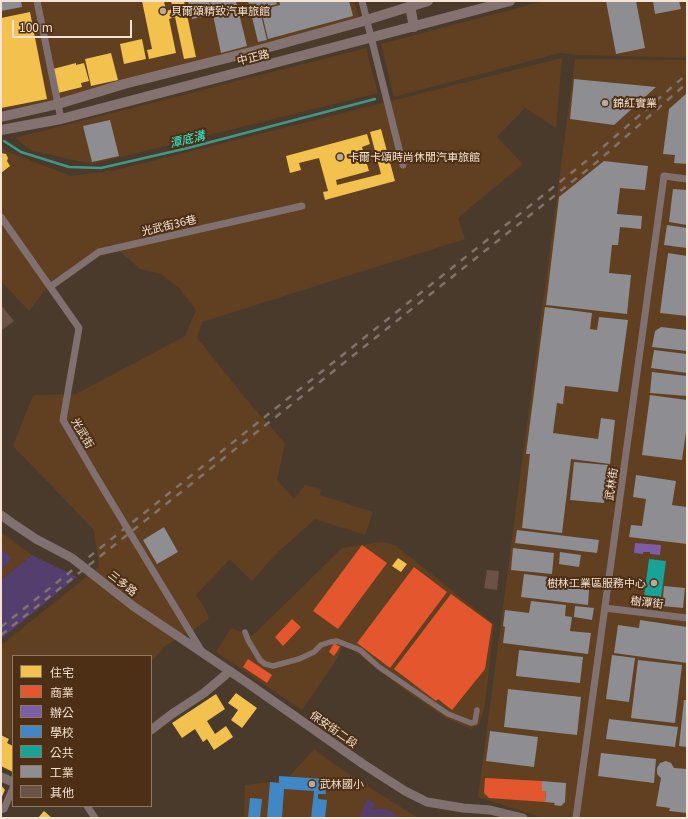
<!DOCTYPE html>
<meta charset="utf-8">
<style>
body{margin:0}
#map{position:relative;width:688px;height:819px;overflow:hidden;background:#4a3a2b;font-family:Georgia,"Noto Sans TC",serif}
canvas{display:block}
.frame{position:absolute;inset:0;border:2px solid #f6e3d3;pointer-events:none}
.legend{position:absolute;left:12px;top:655px;width:140px;height:152px;box-sizing:border-box;background:#4c2f14;border:1px solid #907760;margin:0;padding:5px 7px;list-style:none;font-size:12px;color:#f6e3d3}
.legend li{display:flex;align-items:center;gap:8px;height:20px}
.legend b{width:20px;border:1px solid #907760}
.scale{position:absolute;left:12px;top:20px;width:120px;height:18px;box-sizing:border-box;border:2px solid #f6e3d3;border-top:0;padding-left:5px;font-size:12px;line-height:14px;white-space:nowrap;color:#f6e3d3;-webkit-text-stroke:3px #4c2f14;paint-order:stroke}
</style>
<div id="map">
<canvas width="688" height="819"></canvas>
<div class="frame"></div>
<ul class="legend">
<li><b style="height:11px;background:#f2c14e"></b>住宅</li>
<li><b style="height:11px;background:#e4572e"></b>商業</li>
<li><b style="height:11px;background:#7b5ea7"></b>辦公</li>
<li><b style="height:11px;background:#3f88c5"></b>學校</li>
<li><b style="height:11px;background:#17a398"></b>公共</li>
<li><b style="height:11px;background:#8d8d92"></b>工業</li>
<li><b style="height:11px;background:#6a5346"></b>其他</li>
</ul>
<div class="scale">100 m</div>
</div>
<script>
const g = document.querySelector('canvas').getContext('2d');
g.lineJoin = 'round';
function paint(path, color) { g.fillStyle = color; g.fill(path, 'evenodd'); }
const poly = rows => new Path2D(rows.map(r => 'M' + r).join(''));
function strokePath(path, color, width, dash) { g.strokeStyle = color; g.lineWidth = width; g.lineCap = dash ? 'butt' : 'round'; g.setLineDash(dash || []); g.stroke(path); }
function label(font, color, halo, rows, align = 'center') {
  g.font = font + ' Georgia,"Noto Sans TC",serif'; g.lineWidth = 4; g.setLineDash([]); g.textBaseline = 'middle'; g.strokeStyle = halo; g.fillStyle = color; for (const [text, x, y, turn = 0] of rows) {
    g.save(); g.translate(x, y); g.rotate((+turn || 0) * Math.PI / 180); g.textAlign = isNaN(turn) ? turn : align; if (halo) g.strokeText(text, 0, 0); g.fillText(text, 0, 0); g.restore();
  }
}
paint(poly([
 [1,1,354,1,360,20,66,98,1,110],
 [544,1,687,1,687,58,580,55,560,53,394,97,381,44],
 [366,48,378,93,93,164,32,151,15,138],
 [562,58,556,128,525,108,497,137,523,164,458,218,465,239,202,322,197,338,251,405,285,443,277,480,294,499,305,485,321,489,320,495,373,512,365,535,315,519,276,554,252,581,230,559,196,595,206,610,209,619,196,628,165,646,151,662,151,656,13,656,13,739,1,734,1,645,99,567,94,530,13,446,33,395,76,394,185,336,196,310,179,288,161,274,140,269,111,244,52,281,29,311,1,281,1,145,6,151,71,176,116,170],
 [575,59,687,60,687,818,544,818,478,797],
 [1,532,32,555,1,580],
 [382,542,395,545,494,624,485,705,479,725,471,729,446,718,406,691,350,648,343,646,335,662,302,710,216,652,231,628,252,636,342,548],
 [314,749,347,773,418,818,244,818,245,785,286,780]
]), '#613f21');
paint(poly([
 [1,549,12,558,1,571],
 [32,555,77,577,1,639,1,580],
 [367,799,375,803,372,810,377,808,385,809,393,812,399,818,359,818]
]), '#543e6d');
paint(poly([
 [142,1,164,1,166,11,173,9,171,1,184,1,196,57,184,59,175,17,169,19,176,53,149,59,147,50,152,49],
 [30,12,47,99,1,108,1,18],
 [142,39,146,59,124,64,120,44],
 [111,53,118,80,91,86,85,59],
 [76,63,76,65,84,63,89,81,81,83,82,87,58,93,53,69],
 [381,129,395,181,325,200,323,192,328,191,319,158,299,163,301,170,290,173,286,156,367,134,370,144,362,147,369,171,336,180,337,185,381,174,370,132],
 [1,153,6,154,8,158,7,161,10,166,1,173],
 [398,558,407,564,401,572,392,566],
 [236,693,257,708,242,728,231,720,238,710,228,703],
 [216,694,225,709,207,721,215,734,226,726,233,737,214,750,207,739,203,742,195,729,182,738,172,723],
 [1,735,9,739,7,743,13,746,13,772,1,766],
 [1,785,5,790,1,799],
 [44,811,52,818,38,818]
]), '#f2c14e');
paint(poly([
 [362,545,387,563,338,629,313,611],
 [414,567,447,592,390,668,357,643],
 [451,594,492,624,485,669,452,710,438,699,436,701,394,669],
 [292,619,301,627,283,646,275,637],
 [334,643,340,647,334,656,329,652],
 [248,659,272,675,267,683,243,667],
 [485,778,542,781,542,791,546,791,545,802,489,798,484,793]
]), '#e4572e');
paint(poly([
 [635,543,661,545,660,555,650,554,650,552,643,552,643,554,634,553]
]), '#7b5ea7');
paint(poly([
 [279,776,325,779,325,787,326,794,318,794,318,799,327,800,325,818,311,818,314,791,284,789,282,818,267,818,270,782,279,783],
 [250,798,262,799,260,818,248,818]
]), '#3f88c5');
paint(poly([
 [649,559,666,561,660,606,643,604]
]), '#17a398');
paint(poly([
 [1,1,21,1,22,7,1,11],
 [188,1,209,1,212,15,192,19],
 [210,1,236,1,247,46,221,53],
 [248,1,276,1,277,4,251,11],
 [279,1,349,1,353,16,268,39,261,10,280,5],
 [606,1,636,1,645,48,616,54],
 [653,1,679,1,681,9,655,14],
 [260,11,267,40,258,42,251,13],
 [574,79,656,87,614,125,570,119],
 [687,93,687,164,674,163,675,155,663,154,669,109],
 [110,120,119,156,92,162,83,126],
 [604,161,648,166,645,190,620,188,617,214,642,216,641,229,620,227,618,245,612,245,609,273,631,275,627,314,546,305,559,197],
 [673,189,687,190,687,225,669,222],
 [667,225,687,228,687,248,664,245],
 [668,253,687,256,687,316,660,313],
 [545,307,592,313,590,329,597,330,599,317,628,320,618,392,565,386,563,404,557,403,553,433,598,439,601,418,615,420,610,464,571,459,562,533,522,528,530,454,526,454],
 [661,327,687,330,687,351,652,347,655,331],
 [654,350,687,354,687,373,651,368],
 [652,372,687,376,687,396,650,393],
 [650,395,687,400,687,425,682,460,642,455],
 [574,462,608,465,604,503,570,500],
 [636,475,676,481,672,505,687,507,687,544,629,537,631,525,642,526,646,499,633,497],
 [164,527,178,552,157,564,143,540],
 [517,530,599,540,597,553,515,543],
 [513,548,554,553,552,574,511,570],
 [560,552,581,555,579,567,559,564],
 [524,574,575,580,574,588,589,590,588,605,521,597],
 [664,586,685,588,683,608,662,606],
 [531,601,566,605,565,616,572,617,570,631,591,633,588,654,503,643,505,627,503,626,505,610,529,613],
 [575,606,594,608,592,620,574,617],
 [640,620,687,627,687,663,614,653,618,625,639,628],
 [519,650,583,657,580,683,516,676],
 [612,655,635,658,629,702,606,699],
 [638,660,682,665,675,723,631,718],
 [508,689,581,697,577,735,504,727],
 [684,700,687,700,687,747,679,746],
 [609,719,678,727,675,747,606,739],
 [490,731,538,737,534,767,486,761],
 [601,753,656,759,654,783,598,776],
 [666,761,671,763,674,768,687,769,687,813,669,811,670,808,656,806,661,778,657,774,657,768,660,763],
 [542,781,566,783,565,802,561,806,554,805,555,803,545,802,546,791,542,791]
]), '#8d8d92');
strokePath(poly([
 [4,141,21,152,69,167,101,168,188,148,375,99]
]), '#3e9989', 2.5);
paint(poly([
 [1,305,14,321,2,330,1,329],
 [487,570,499,571,497,590,484,588]
]), '#6a5346');
strokePath(poly([
 [245,632,248,640,260,660,265,664,273,666,299,659,314,652,321,645,330,642,337,641,360,650,379,667,448,714,471,723,475,722,477,710]
]), '#807170', 5.5);
strokePath(poly([
 [37,1,61,119],
 [362,1,403,165],
 [1,217,79,328,63,420,98,480,201,650],
 [50,287,99,252,302,206],
 [605,608,687,618],
 [87,806,95,818],
 [1,810,4,809,13,788],
 [576,818,664,176,687,179]
]), '#807170', 7);
strokePath(poly([
 [1,515,12,523,36,539,72,558,133,606,246,682,363,764,405,791,427,802,463,808,490,810,523,818],
 [151,730,172,714,204,693,230,671],
 [1,777,13,782]
]), '#807170', 9);
strokePath(poly([
 [410,6,414,27],
 [1,117,58,104,124,84,255,51,360,22,428,1],
 [1,130,61,119,510,1]
]), '#847270', 10);
strokePath(poly([
 [1,627,595,154,687,74],
 [1,635,597,162,687,83]
]), '#80726c', 2.5, [7, 7]);
for (const [x, y, r, color] of [
 [163,11,4,"#baa898"],
 [605,103,4,"#baa898"],
 [340,157,4,"#baa898"],
 [654,583,4,"#baa898"],
 [312,784,4,"#baa898"]
]) { const dot = new Path2D(); dot.arc(x, y, r, 0, 2 * Math.PI); g.fillStyle = color; g.fill(dot); strokePath(dot, '#4c2f14', 1.5); }
label('11px', '#f6e3d3', '#4c2f14', [
 ["貝爾頌精致汽車旅館",171,11],
 ["錦紅實業",613,103],
 ["卡爾卡頌時尚休閒汽車旅館",348,157],
 ["樹林工業區服務中心",646,583,"right"],
 ["武林國小",320,784]
], 'left');
label('11px', '#f6e3d3', '#4c2f14', [
 ["中正路",253,57,-14],
 ["光武街36巷",169,225,-13],
 ["光武街",83,433,60],
 ["武林街",611,484,-82],
 ["三多路",123,583,38],
 ["樹潭街",647,602,7],
 ["保安街二段",334,729,35]
]);
label('italic 12px', '#31f6dc', '#4c2f14', [
 ["潭底溝",187,139,-14]
]);
</script>
